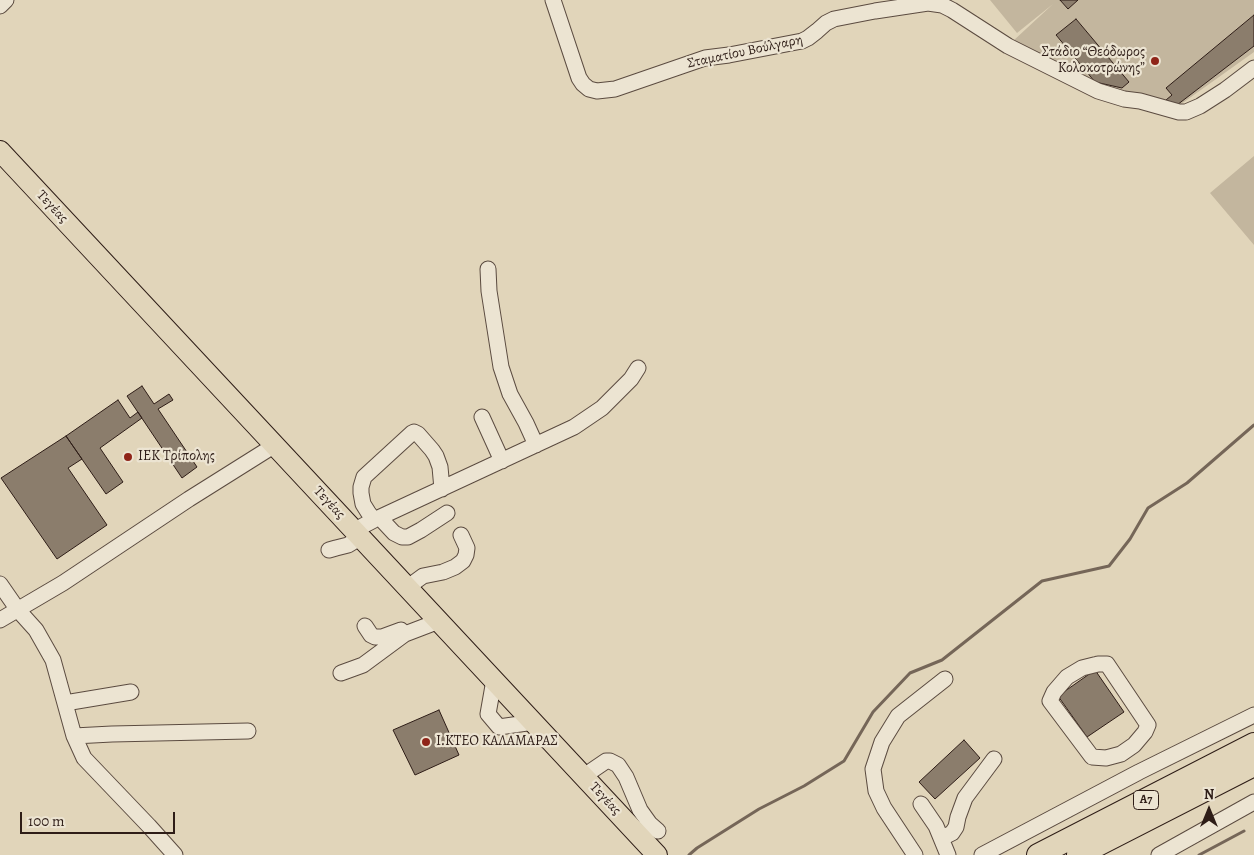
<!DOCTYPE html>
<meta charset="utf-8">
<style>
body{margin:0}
#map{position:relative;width:1254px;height:855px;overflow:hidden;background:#e1d5ba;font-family:Alegreya,serif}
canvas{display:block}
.north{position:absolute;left:1184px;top:785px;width:50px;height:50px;-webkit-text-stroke:4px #ece4d2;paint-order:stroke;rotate:0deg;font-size:14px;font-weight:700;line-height:20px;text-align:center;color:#2e1d17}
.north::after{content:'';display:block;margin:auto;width:18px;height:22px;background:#2e1d17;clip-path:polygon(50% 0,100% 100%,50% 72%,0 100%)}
.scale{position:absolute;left:20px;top:812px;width:155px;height:22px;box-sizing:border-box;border:2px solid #2e1d17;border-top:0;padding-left:6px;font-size:15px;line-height:18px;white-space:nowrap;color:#2e1d17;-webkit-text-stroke:4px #ece4d2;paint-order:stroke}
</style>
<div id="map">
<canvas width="1254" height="855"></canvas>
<div class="north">N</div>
<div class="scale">100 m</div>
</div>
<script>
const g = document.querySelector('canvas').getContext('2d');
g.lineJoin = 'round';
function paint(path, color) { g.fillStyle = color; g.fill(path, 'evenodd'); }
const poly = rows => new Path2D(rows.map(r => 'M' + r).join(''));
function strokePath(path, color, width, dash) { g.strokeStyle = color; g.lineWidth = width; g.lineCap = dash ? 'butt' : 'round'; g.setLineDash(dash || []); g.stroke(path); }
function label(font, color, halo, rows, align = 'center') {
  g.font = font + ' Alegreya,serif'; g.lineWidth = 4.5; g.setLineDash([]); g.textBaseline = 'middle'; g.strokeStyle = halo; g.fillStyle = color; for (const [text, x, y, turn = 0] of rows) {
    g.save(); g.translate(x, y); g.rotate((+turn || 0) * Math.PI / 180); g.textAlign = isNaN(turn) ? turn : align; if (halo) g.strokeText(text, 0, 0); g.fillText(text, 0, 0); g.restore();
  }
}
paint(poly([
 [990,0,1060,0,1068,9,1078,0,1254,0,1254,15,1167,88,1172,95,1166,100,1177,105,1254,46,1254,52,1177,107,1159,100,1094,83,1013,41,1053,4,1017,33],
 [1076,19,1129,82,1122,88,1095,82,1056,36],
 [1254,156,1254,245,1210,193]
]), '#c3b69e');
strokePath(poly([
 [689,855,697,848,759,809,804,786,844,761,873,712,910,673,942,660,1042,581,1109,566,1130,539,1148,508,1187,483,1254,425],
 [1199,855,1244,831]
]), '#756658', 3);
const building = poly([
 [1060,0,1078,0,1068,9,1060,0],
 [1254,15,1254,46,1177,105,1166,100,1172,95,1166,88,1254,15],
 [1076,19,1129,82,1122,88,1095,82,1056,35,1076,19],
 [142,386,154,404,169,394,173,400,158,409,197,467,182,478,127,396,142,386],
 [118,400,130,418,138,412,142,418,100,448,123,482,106,494,66,436,118,400],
 [66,436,82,459,68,468,107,525,57,559,1,478,66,436],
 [1095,670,1124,712,1087,737,1058,696,1095,670],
 [439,710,459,755,415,775,393,730,439,710],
 [964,740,980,758,935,799,919,782,964,740]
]);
paint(building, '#8b7d6c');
strokePath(building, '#2e1d17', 1);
const minor = poly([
 [553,0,579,78,583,84,589,89,597,91,615,89,705,58,729,55,802,41,808,38,817,31,826,23,834,19,875,11,928,3,942,5,952,10,1008,46,1098,91,1124,99,1140,101,1179,112,1186,112,1200,106,1225,90,1254,68],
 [0,6,6,0],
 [488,269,489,291,501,367,510,394,526,423,536,445],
 [482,417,502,461],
 [380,518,394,533,402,537,408,537,421,530,447,513],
 [374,520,368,512,363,504,361,493,361,487,364,477,412,433,414,432,418,434,432,450,436,456,440,467,442,489],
 [355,530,374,520,574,427,602,408,631,379,638,368],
 [329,550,336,548,348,545,361,537],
 [0,584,18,610,36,630,53,660,74,736,84,758,149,826,175,855],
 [408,587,423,576,443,572,455,567,463,561,466,555,467,548,461,535],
 [0,620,63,583,189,499,275,445],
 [365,626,371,635,375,637,382,637,401,630],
 [1098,664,1107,664,1148,725,1145,732,1134,745,1121,754,1106,758,1092,757,1050,701,1054,692,1067,677,1082,668,1098,664],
 [341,673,363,665,405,634,439,621],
 [494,680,488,714,499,727,534,722],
 [65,703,131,692],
 [74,736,112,734,248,731],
 [584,776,606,761,610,761,618,765,626,777,640,810,650,824,658,831],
 [921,804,936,826,948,855],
 [942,838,952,833,956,827,958,817,965,798,994,759],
 [915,855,884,808,876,791,873,769,882,742,898,716,945,679],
 [982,855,1139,772,1254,715],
 [1159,855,1254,802]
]);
const major = poly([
 [0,151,657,855]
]);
const highway = poly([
 [1038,855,1254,744],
 [1078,855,1254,765]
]);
strokePath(minor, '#5b4b40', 17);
strokePath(major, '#2e1d17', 22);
strokePath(highway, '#2e1d17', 24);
strokePath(minor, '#ece4d2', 15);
strokePath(major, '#e1d5ba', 20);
strokePath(highway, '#e1d5ba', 22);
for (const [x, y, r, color] of [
 [1155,61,5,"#8f2418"],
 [128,457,5,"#8f2418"],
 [426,742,5,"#8f2418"]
]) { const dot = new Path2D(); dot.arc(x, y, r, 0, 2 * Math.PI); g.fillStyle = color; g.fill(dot); strokePath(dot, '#ece4d2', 2); }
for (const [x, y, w] of [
 [1146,800,25]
]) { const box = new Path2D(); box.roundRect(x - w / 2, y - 9.5, w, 19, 4); g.fillStyle = '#ece4d2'; g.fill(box); strokePath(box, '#2e1d17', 1); }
label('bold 12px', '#2e1d17', null, [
 ["Α7",1146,800]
]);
label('14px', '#2e1d17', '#ece4d2', [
 ["Σταματίου Βούλγαρη",745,52,-12],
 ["Τεγέας",52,207,47],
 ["Τεγέας",329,503,47],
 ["Τεγέας",605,799,47]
]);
label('14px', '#2e1d17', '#ece4d2', [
 ["Στάδιο “Θεόδωρος",1145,53,"right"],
 ["Κολοκοτρώνης”",1145,69,"right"],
 ["ΙΕΚ Τρίπολης",138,457],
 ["Ι.ΚΤΕΟ ΚΑΛΑΜΑΡΑΣ",436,742]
], 'left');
</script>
